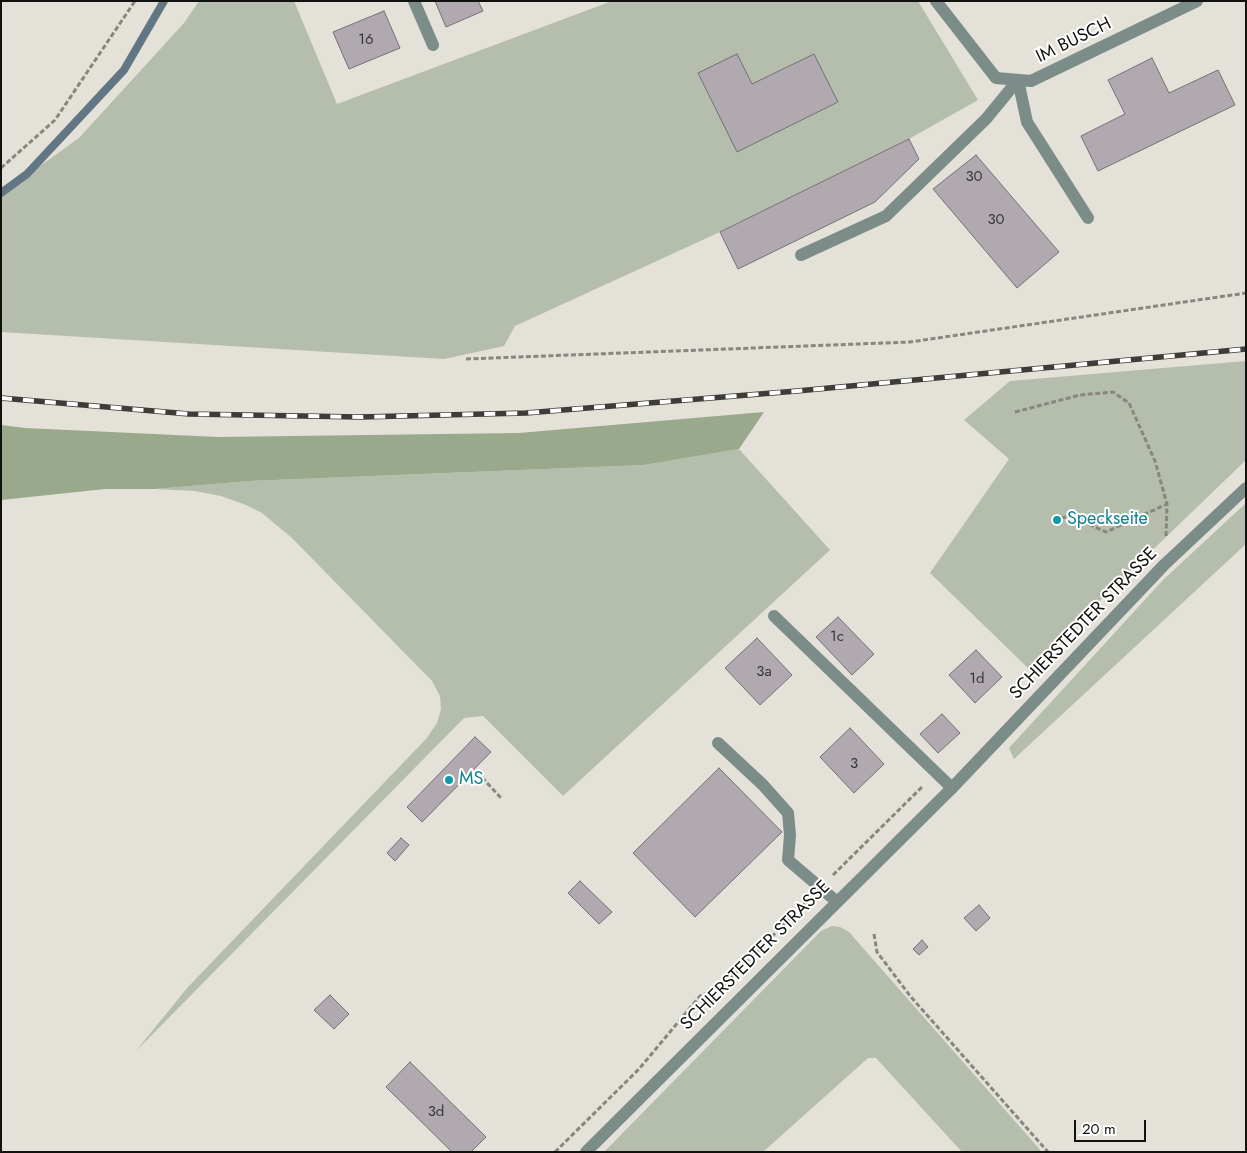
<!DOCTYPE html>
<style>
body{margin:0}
#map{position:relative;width:1247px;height:1153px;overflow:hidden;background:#e3e1d8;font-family:Jost,sans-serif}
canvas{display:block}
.frame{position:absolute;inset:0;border:2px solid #11110d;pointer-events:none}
.scale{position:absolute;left:1074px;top:1120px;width:72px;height:22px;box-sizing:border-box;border:2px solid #11110d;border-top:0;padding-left:6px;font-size:15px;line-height:18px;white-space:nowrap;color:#11110d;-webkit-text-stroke:4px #fff;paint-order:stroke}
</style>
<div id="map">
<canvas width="1247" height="1153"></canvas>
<div class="frame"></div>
<div class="scale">20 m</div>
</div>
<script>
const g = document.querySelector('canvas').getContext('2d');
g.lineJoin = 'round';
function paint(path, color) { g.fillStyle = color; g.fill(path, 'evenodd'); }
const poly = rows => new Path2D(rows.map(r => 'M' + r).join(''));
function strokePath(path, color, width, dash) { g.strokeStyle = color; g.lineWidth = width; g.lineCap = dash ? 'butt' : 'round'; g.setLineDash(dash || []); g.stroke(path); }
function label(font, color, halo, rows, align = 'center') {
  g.font = font + ' Jost,sans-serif'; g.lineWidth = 4; g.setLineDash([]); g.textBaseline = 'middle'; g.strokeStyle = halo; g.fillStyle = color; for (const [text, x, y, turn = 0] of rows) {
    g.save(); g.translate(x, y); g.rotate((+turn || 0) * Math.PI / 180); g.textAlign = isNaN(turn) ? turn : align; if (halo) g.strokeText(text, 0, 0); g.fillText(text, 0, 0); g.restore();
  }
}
paint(poly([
 [199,1,294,1,337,104,612,1,918,1,978,100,909,139,720,232,515,326,504,346,444,359,1,332,1,194,79,138,184,23],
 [1246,361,1246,460,1029,669,930,573,1009,459,964,420,1010,381],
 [739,449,830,550,563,796,483,716,464,718,136,1051,188,987,426,739,437,723,441,709,440,696,432,681,292,538,262,513,246,505,221,496,195,491,155,489,249,481,644,465],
 [1246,503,1246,544,1014,759,1009,748,1163,580],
 [832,926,840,927,849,932,1042,1152,962,1152,876,1058,868,1058,763,1152,604,1152,821,931]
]), '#b5beac');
paint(poly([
 [764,412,739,449,644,465,249,481,155,489,105,489,1,500,1,425,25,428,218,437,519,433]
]), '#9aa88b');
strokePath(poly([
 [1,193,27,174,124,70,164,1]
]), '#627683', 8);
const building = poly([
 [435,1,478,1,483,11,446,27,435,1],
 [384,11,400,48,349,69,333,32,384,11],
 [737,54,752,84,814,54,838,102,737,152,698,73,737,54],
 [1152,58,1169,93,1218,70,1235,105,1098,171,1081,136,1125,114,1108,80,1152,58],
 [909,139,919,159,875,202,738,269,720,232,909,139],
 [976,155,1059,252,1017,288,933,189,976,155],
 [838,617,874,654,852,675,816,637,838,617],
 [757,638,792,675,760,705,725,668,757,638],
 [976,650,1002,677,975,703,949,675,976,650],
 [942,714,960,733,938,753,920,734,942,714],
 [850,728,884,764,854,793,820,757,850,728],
 [475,737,491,752,422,822,407,807,475,737],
 [719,768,782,832,695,917,633,853,719,768],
 [401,838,409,845,395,861,387,853,401,838],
 [580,881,612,912,599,924,568,893,580,881],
 [979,905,990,918,976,931,964,918,979,905],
 [922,940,928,947,919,955,913,949,922,940],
 [330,995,349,1014,334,1029,314,1010,330,995],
 [410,1062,486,1137,471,1152,452,1152,386,1087,410,1062]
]);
paint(building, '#b0a9b0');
strokePath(building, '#766f76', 1);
strokePath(poly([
 [1,168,55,120,135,1],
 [466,359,910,342,1246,293],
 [1015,412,1080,395,1113,392,1129,403,1155,461,1167,504,1166,537],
 [1061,518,1070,516,1106,532,1167,504],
 [477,772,501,798],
 [833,875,923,786],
 [874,934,877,952,911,997,1048,1152],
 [555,1152,639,1069,700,996,721,988,808,900]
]), '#87867f', 3, [5, 2.5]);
strokePath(poly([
 [1018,80,1027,122,1088,218],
 [801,255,886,216,986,119,1018,80],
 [718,743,763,785,788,813,790,835,788,860,836,901]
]), '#7c8d89', 12);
strokePath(poly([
 [414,1,433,45],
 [936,1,996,78,1031,81,1197,1],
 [774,616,952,788]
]), '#7c8d89', 12);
strokePath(poly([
 [586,1152,952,788,1164,565,1246,488]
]), '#7c8d89', 12);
const rail = poly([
 [1,398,189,414,360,417,526,413,797,391,1246,349]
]);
strokePath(rail, '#3d3c37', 5.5);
strokePath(rail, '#fff', 4, [11]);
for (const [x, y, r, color] of [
 [1057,520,5,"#0f9aa8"],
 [449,780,5,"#0f9aa8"]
]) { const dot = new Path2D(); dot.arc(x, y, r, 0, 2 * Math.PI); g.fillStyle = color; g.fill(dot); strokePath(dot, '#fff', 2); }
label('15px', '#393736', null, [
 ["16",366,40],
 ["30",974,177],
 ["30",996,220],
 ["1c",837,637],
 ["3a",764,672],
 ["1d",977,679],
 ["3",854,764],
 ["3d",436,1112]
]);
label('18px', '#11110d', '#fff', [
 ["IM BUSCH",1074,41,-26],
 ["SCHIERSTEDTER STRASSE",1084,624,-46],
 ["SCHIERSTEDTER STRASSE",756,956,-45]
]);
label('18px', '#0d838f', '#fff', [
 ["Speckseite",1067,520],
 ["MS",459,780]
], 'left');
</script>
